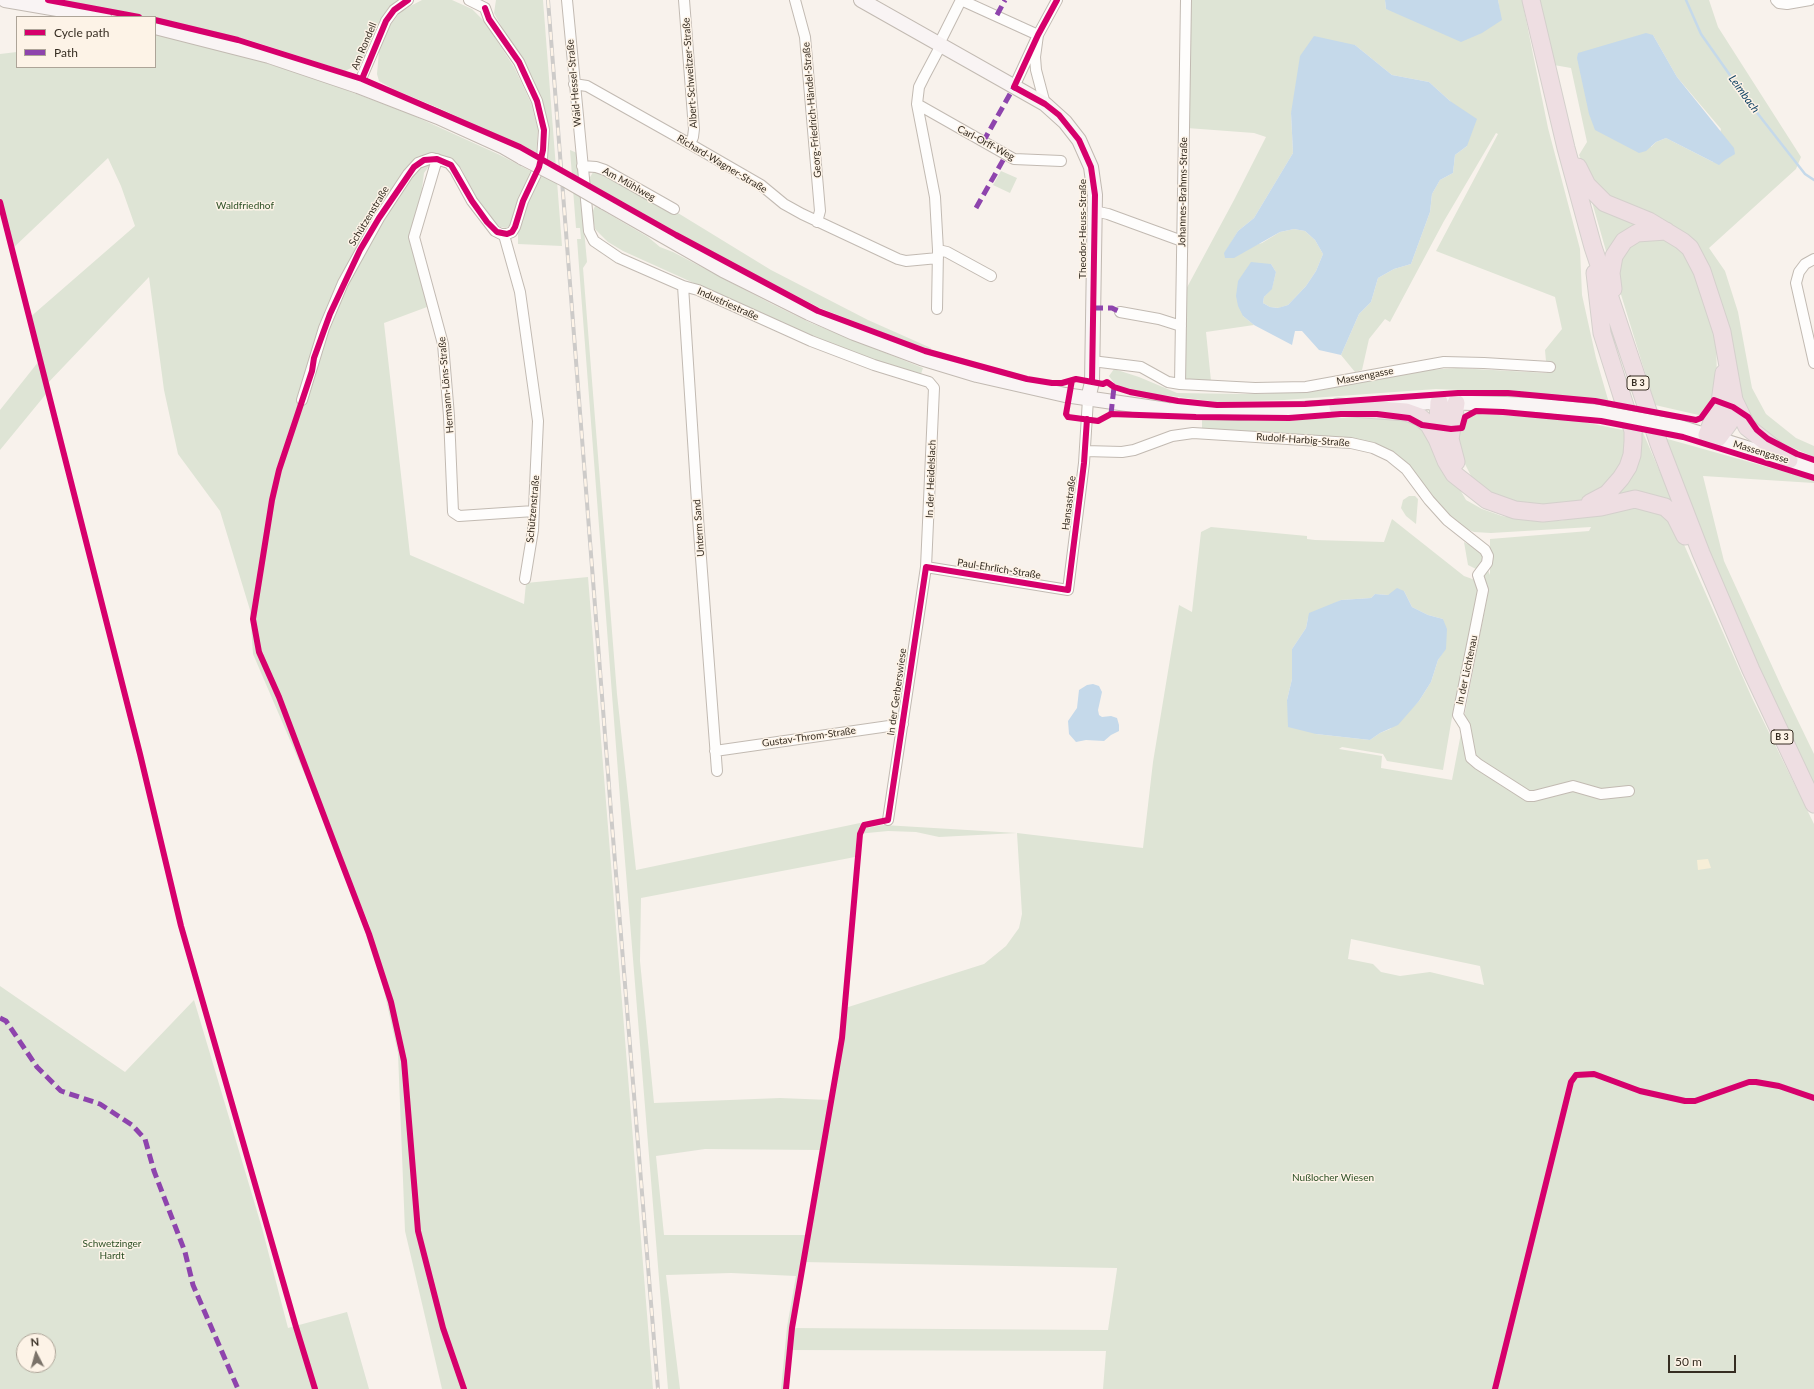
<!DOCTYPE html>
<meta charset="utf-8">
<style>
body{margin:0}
#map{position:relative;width:1814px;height:1389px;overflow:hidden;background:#f8f2ec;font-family:Lato,sans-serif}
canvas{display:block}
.legend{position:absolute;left:16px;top:16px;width:140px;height:52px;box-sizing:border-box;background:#fdf3e7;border:1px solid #ada498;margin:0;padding:5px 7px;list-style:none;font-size:12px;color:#362d22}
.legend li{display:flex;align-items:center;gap:8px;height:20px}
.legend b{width:20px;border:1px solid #ada498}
.north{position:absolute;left:16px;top:1333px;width:40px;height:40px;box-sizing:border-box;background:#fdf3e7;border:1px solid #ada498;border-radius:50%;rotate:354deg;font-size:11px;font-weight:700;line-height:16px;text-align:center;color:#362d22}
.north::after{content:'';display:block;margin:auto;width:14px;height:18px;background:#7a7269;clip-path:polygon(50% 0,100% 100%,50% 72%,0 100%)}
.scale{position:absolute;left:1668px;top:1355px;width:68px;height:18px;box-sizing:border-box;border:2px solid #362d22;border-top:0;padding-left:5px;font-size:12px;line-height:14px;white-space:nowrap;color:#362d22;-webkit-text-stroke:3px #fdf3e7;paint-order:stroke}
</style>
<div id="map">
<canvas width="1814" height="1389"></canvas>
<ul class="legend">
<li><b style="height:5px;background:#d6006c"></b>Cycle path</li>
<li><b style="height:5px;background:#8e44ad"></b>Path</li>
</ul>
<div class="north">N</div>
<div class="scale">50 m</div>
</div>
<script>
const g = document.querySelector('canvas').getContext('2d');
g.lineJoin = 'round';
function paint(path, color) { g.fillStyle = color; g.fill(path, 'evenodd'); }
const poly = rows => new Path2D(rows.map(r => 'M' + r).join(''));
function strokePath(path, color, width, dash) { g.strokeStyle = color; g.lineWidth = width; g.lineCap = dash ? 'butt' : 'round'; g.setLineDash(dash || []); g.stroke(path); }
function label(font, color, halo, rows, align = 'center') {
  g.font = font + ' Lato,sans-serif'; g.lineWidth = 3; g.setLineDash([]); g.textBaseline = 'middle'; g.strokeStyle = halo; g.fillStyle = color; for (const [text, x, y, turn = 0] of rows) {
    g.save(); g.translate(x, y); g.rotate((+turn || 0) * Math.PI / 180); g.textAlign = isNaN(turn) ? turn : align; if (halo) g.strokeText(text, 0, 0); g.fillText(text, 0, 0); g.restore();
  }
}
paint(poly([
 [53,0,399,0,388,10,380,20,365,56,353,67,345,71,249,40,155,20,155,17,139,17],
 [422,0,452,0,472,9,484,21,514,67,531,103,538,130,536,154,441,109,393,89,379,81,377,74,379,51,388,28,401,11],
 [496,0,543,0,562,246,518,244,518,234,509,226,506,228,500,227,489,216,477,199,461,168,455,161,440,156,431,163,424,173,414,252,427,307,384,323,410,555,524,604,526,583,588,577,653,1389,442,1389,405,1231,398,1053,369,924,253,654,250,610,220,511,178,454,164,390,149,277,45,386,46,394,0,450,0,410,39,361,28,319,135,226,121,186,108,158,11,250,0,211,0,54,17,52,17,67,155,67,155,33,224,50,317,79,410,114,500,155,540,176,548,140,509,40,494,13],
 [1190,0,1385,0,1386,9,1501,20,1498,0,1522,0,1548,128,1580,249,1582,295,1596,358,1609,403,1585,399,1511,392,1436,389,1284,400,1218,402,1131,391,1117,387,1109,376,1114,369,1139,377,1177,393,1244,394,1264,394,1334,386,1427,370,1457,368,1547,373,1545,350,1562,329,1555,297,1436,251,1498,134,1496,133,1444,221,1390,322,1385,319,1369,339,1362,370,1355,372,1341,355,1359,314,1371,302,1378,278,1394,269,1411,264,1430,212,1432,194,1440,180,1453,173,1455,155,1467,146,1450,101,1429,82,1392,75,1355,45,1291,113,1293,153,1254,218,1238,231,1225,253,1262,243,1280,232,1294,229,1305,231,1315,240,1323,254,1316,271,1306,286,1288,305,1279,308,1270,307,1263,303,1264,297,1272,288,1276,272,1271,264,1243,316,1254,325,1206,332,1211,381,1185,381,1184,293,1234,200,1266,137,1254,133,1187,128],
 [1539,0,1709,0,1718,27,1801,157,1796,169,1709,248,1725,271,1738,312,1752,388,1766,414,1796,438,1814,446,1814,457,1770,438,1756,425,1742,403,1702,261,1608,201,1592,183,1579,155,1587,142,1571,68,1554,65],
 [1653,35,1677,77,1721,129,1713,162,1666,138,1656,142,1651,147],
 [570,150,577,153,587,262,583,268,617,694,636,870,860,823,866,828,884,825,1017,833,1143,848,1153,762,1179,605,1192,612,1201,532,1211,527,1307,536,1307,539,1315,540,1384,542,1392,519,1464,576,1475,580,1480,584,1476,614,1465,654,1451,723,1443,770,1387,761,1383,754,1342,747,1339,749,1382,756,1381,768,1452,780,1487,598,1488,586,1483,577,1484,571,1488,570,1490,575,1490,539,1589,531,1591,527,1491,533,1474,532,1462,527,1453,519,1391,452,1202,429,1202,420,1394,417,1419,426,1432,441,1466,500,1482,509,1502,516,1526,520,1559,521,1643,506,1663,512,1678,531,1752,698,1814,824,1814,1389,1103,1389,1106,1351,787,1350,784,1389,781,1389,787,1327,796,1276,731,1273,666,1275,680,1389,668,1389,622,824,580,280,577,239,581,239,580,228,576,228],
 [1404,591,1412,607,1428,615,1443,619,1445,649,1438,660,1431,682,1419,701,1390,729,1380,733,1370,740,1316,734,1287,700,1292,679,1292,649,1306,628,1308,618,1341,600,1371,598,1375,594,1388,595],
 [888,831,916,832,939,837,1017,833,1022,914,1019,928,1006,946,984,964,842,1009,840,1038,830,1100,780,1098,654,1103,640,961,641,898,855,857,857,834],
 [1351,939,1480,966,1484,985,1430,972,1400,976,1381,972,1373,964,1348,959],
 [705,1149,820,1150,806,1235,664,1235,656,1156],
 [802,1262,1117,1268,1117,1269,1108,1330,790,1328],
 [595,169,673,210,771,270,868,320,931,348,930,351,820,308,677,234,587,182],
 [1001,171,1017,178,1010,193,993,185],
 [1590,195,1652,226,1608,258],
 [595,206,648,237,660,247,673,252,772,304,811,323,923,368,920,377,813,337,623,251,608,242,595,229,592,213],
 [1664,238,1682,250,1700,278,1716,333,1717,384,1703,416,1655,405,1619,288,1619,258,1636,240],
 [1460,413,1517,416,1578,421,1628,431,1627,449,1620,471,1604,489,1577,502,1537,507,1500,500,1475,484,1465,464,1458,445],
 [1641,428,1669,493,1675,509,1604,501],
 [1664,438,1814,480,1814,483,1703,476,1724,561,1783,690,1814,754,1814,789,1714,566],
 [1409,496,1415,496,1418,499,1416,524,1406,516,1401,508,1403,500],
 [1464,542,1482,552,1484,559,1479,568,1476,569,1468,565],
 [0,986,125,1072,194,1000,262,1228,288,1328,347,1312,369,1389,0,1389],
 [24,1341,48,1341,48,1365,24,1365]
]), '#dee4d5');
paint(poly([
 [1708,859,1711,868,1698,870,1697,860]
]), '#f6eed7');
paint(poly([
 [1385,0,1498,0,1502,20,1482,33,1461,42,1386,9],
 [1646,33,1653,35,1677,77,1734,148,1735,154,1725,160,1719,165,1666,138,1656,142,1646,151,1639,153,1595,130,1589,114,1577,58,1578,53],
 [1314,36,1355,45,1392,75,1429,82,1450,101,1477,119,1467,146,1455,155,1453,173,1440,180,1432,194,1430,212,1411,264,1394,269,1378,278,1371,302,1359,314,1341,355,1319,350,1302,331,1295,331,1292,345,1254,325,1243,316,1238,306,1236,296,1238,281,1251,262,1271,264,1276,272,1272,289,1264,297,1263,303,1270,307,1278,308,1288,305,1306,286,1316,271,1323,254,1315,240,1305,231,1294,229,1280,232,1234,258,1225,258,1224,253,1238,231,1254,218,1293,153,1291,113,1300,56],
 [1397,588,1404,591,1412,607,1428,615,1443,619,1447,629,1446,649,1438,660,1431,682,1419,701,1398,725,1380,733,1370,740,1316,734,1288,727,1287,700,1292,679,1292,649,1306,628,1309,613,1341,600,1371,598,1375,594,1388,595],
 [1093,684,1099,686,1102,692,1098,710,1099,715,1102,717,1111,716,1117,718,1119,725,1119,731,1111,735,1104,741,1086,740,1076,742,1069,734,1068,721,1077,708,1079,690,1087,685]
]), '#c5d9ea');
strokePath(poly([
 [1686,0,1701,34,1751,105,1805,174,1814,180]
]), '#c5d9ea', 2.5);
const street = poly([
 [469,0,485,8],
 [567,0,589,231,594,241,619,258,683,286,698,290,811,341,874,365,929,382,934,388,926,567,888,820],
 [684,0,694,129,693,137,690,144],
 [795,0,805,37,820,211,817,222],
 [1776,0,1779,3,1787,4,1810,0],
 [939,44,961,0,1038,35,1035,57,1036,70,1045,104],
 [574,84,587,86,690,144,761,185,784,204,802,214,898,259,906,261,938,258],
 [358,86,386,21,394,10,408,0],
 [1014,87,1038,35,1057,0],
 [917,104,1014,159,1061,161],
 [437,159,414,237,443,344,449,416,453,512,459,516,534,511],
 [582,166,596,167,605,170,674,209],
 [1094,211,1108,214,1182,241],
 [504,235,520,292,538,421,533,530,525,579],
 [938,250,947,252,991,276],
 [1814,259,1805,264,1799,272,1796,283,1814,363],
 [683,286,698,518,717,771],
 [937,309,938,250,935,197,917,104,919,87,924,77,941,45],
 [1120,312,1159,319,1181,326],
 [1092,361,1141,367,1168,382,1180,384,1255,388,1306,387,1444,362,1484,363,1550,367],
 [1180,384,1186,0],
 [302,400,324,328,343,283,379,218,408,174,418,163,432,158,449,163,455,170,472,201,495,231,501,234,507,234,512,232,515,227,523,201,536,174,542,158,544,130,537,101,528,82,519,62,489,19,485,8],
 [1085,451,1122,452,1134,450,1172,436,1193,433,1351,443,1373,448,1390,456,1406,469,1429,500,1447,520,1485,550,1488,556,1487,563,1478,575,1483,590,1458,715,1465,726,1471,758,1478,764,1528,796,1534,796,1573,786,1601,794,1629,791],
 [926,567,1068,590,1084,463,1088,399],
 [715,751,903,724]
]);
const secondary = poly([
 [5,0,104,17],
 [861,0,1045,104,1065,122,1079,140,1091,167,1095,195,1092,382,1088,399],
 [155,27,269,56,358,86,438,117,504,147,523,158],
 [604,202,723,270,809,313,854,333,921,358,977,375,1065,395,1168,410,1239,413,1348,406],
 [1375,404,1439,402,1537,405,1598,412],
 [1679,427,1814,469]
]);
const highway = poly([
 [1531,0,1566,148,1593,247,1659,444,1701,553,1751,670,1814,804],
 [1578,167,1587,185,1605,203,1649,221,1682,241,1690,248,1702,271,1722,332,1734,400,1732,415,1729,423,1718,438],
 [1613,289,1611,273,1614,256,1624,241,1637,233,1666,231],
 [1734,400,1747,427,1789,460],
 [1439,402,1437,439,1446,461,1454,474,1487,500,1515,510,1543,513,1601,507,1635,499,1665,507,1675,516,1685,536],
 [1338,407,1406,412,1420,417,1429,425,1437,439],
 [1707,435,1720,402,1724,373],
 [1456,462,1450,439,1456,403],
 [1590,503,1607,494,1621,478,1628,467,1632,455,1633,441,1633,431,1602,333,1595,273]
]);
strokePath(street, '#c2bab2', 12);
strokePath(secondary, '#c2bab2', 16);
strokePath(highway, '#d4d0cc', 19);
strokePath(street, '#fefdfc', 10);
strokePath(secondary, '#f9f4f4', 14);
strokePath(highway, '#eedee2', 17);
const rail = poly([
 [548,0,612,825,658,1389]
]);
strokePath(rail, '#cdcbc9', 4);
strokePath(rail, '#fdf3e7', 2.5, [8]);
const secondaryBridge = poly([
 [523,158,566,180,604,202],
 [1598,412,1679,427]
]);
strokePath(secondaryBridge, '#c2bab2', 16, []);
strokePath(secondaryBridge, '#f9f4f4', 14);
strokePath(poly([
 [997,15,1005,0],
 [983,142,1014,87],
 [976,208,1006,155],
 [1093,308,1112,308,1120,312],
 [1111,414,1114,387],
 [0,1018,6,1021,37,1067,61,1091,100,1104,132,1125,145,1139,154,1171,185,1252,193,1285,238,1389]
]), '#8e44ad', 5, [10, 5]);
strokePath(poly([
 [48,0,139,17],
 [1057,0,1038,35,1014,87,1045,104,1059,115,1079,140,1091,167,1095,195,1092,382],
 [155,20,238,40,362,79,520,147,676,235,818,311,925,351,1027,379,1052,383,1062,383,1076,379,1103,384,1107,382,1114,387,1130,392,1178,401,1217,405,1305,404,1458,393,1508,393,1595,401,1696,420,1701,418,1714,400,1733,407,1748,417,1757,430,1768,439,1797,454,1814,460],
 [362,79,386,21,394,10,408,0],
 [0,202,140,754,181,926,296,1327,315,1389],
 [1072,380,1066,414,1068,417,1098,421,1111,414,1196,417,1289,418,1341,414,1377,414,1409,418,1422,425,1451,429,1462,428,1465,417,1476,411,1503,412,1601,421,1683,437,1814,478],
 [464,1389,443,1328,418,1231,404,1061,391,1002,369,934,338,853,279,697,259,652,253,619,272,500,279,470,312,371,314,358,330,314,360,250,379,218,414,167,424,160,437,159,451,165,472,201,487,222,497,232,507,234,512,232,515,227,523,201,539,167,543,150,544,130,537,101,519,62,489,19,485,8],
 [786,1389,792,1328,842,1038,860,834,864,825,888,820,926,567,1068,590,1084,463,1087,419],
 [1495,1389,1571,1082,1576,1075,1594,1074,1640,1091,1685,1101,1695,1101,1749,1082,1756,1082,1779,1086,1814,1098]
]), '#d6006c', 6);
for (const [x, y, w] of [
 [1638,383,22],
 [1782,737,22]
]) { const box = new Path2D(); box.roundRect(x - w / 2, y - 7, w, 14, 3); g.fillStyle = '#fdf3e7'; g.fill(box); strokePath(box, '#362d22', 1); }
label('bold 9px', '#362d22', null, [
 ["B 3",1638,383],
 ["B 3",1782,737]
]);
label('10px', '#362d22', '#fdf3e7', [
 ["Am Rondell",364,46,-67],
 ["Albert-Schweitzer-Straße",690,73,-94],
 ["Waid-Hessel-Straße",574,83,-95],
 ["Georg-Friedrich-Händel-Straße",812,110,-95],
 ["Carl-Orff-Weg",986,143,28],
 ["Richard-Wagner-Straße",722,164,31],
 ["Am Mühlweg",629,184,29],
 ["Johannes-Brahms-Straße",1183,192,-89],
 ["Schützenstraße",369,216,-59],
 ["Theodor-Heuss-Straße",1083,229,-90],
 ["Industriestraße",728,304,24],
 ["Massengasse",1365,376,-11],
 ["Hermann-Löns-Straße",446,385,-95],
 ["Rudolf-Harbig-Straße",1303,440,4],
 ["Massengasse",1761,452,17],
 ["In der Heidelslach",931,479,-88],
 ["Hansastraße",1069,503,-83],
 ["Schützenstraße",533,509,-85],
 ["Unterm Sand",699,528,-94],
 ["Paul-Ehrlich-Straße",999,569,9],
 ["In der Lichtenau",1467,670,-78],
 ["In der Gerberswiese",897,692,-82],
 ["Gustav-Throm-Straße",809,737,-8]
]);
label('10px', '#2c4f24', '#fdf3e7', [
 ["Waldfriedhof",245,206],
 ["Nußlocher Wiesen",1333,1178],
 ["Schwetzinger",112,1244],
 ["Hardt",112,1256]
]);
label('italic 11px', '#073b5e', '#fdf3e7', [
 ["Leimbach",1744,94,54]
]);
</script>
